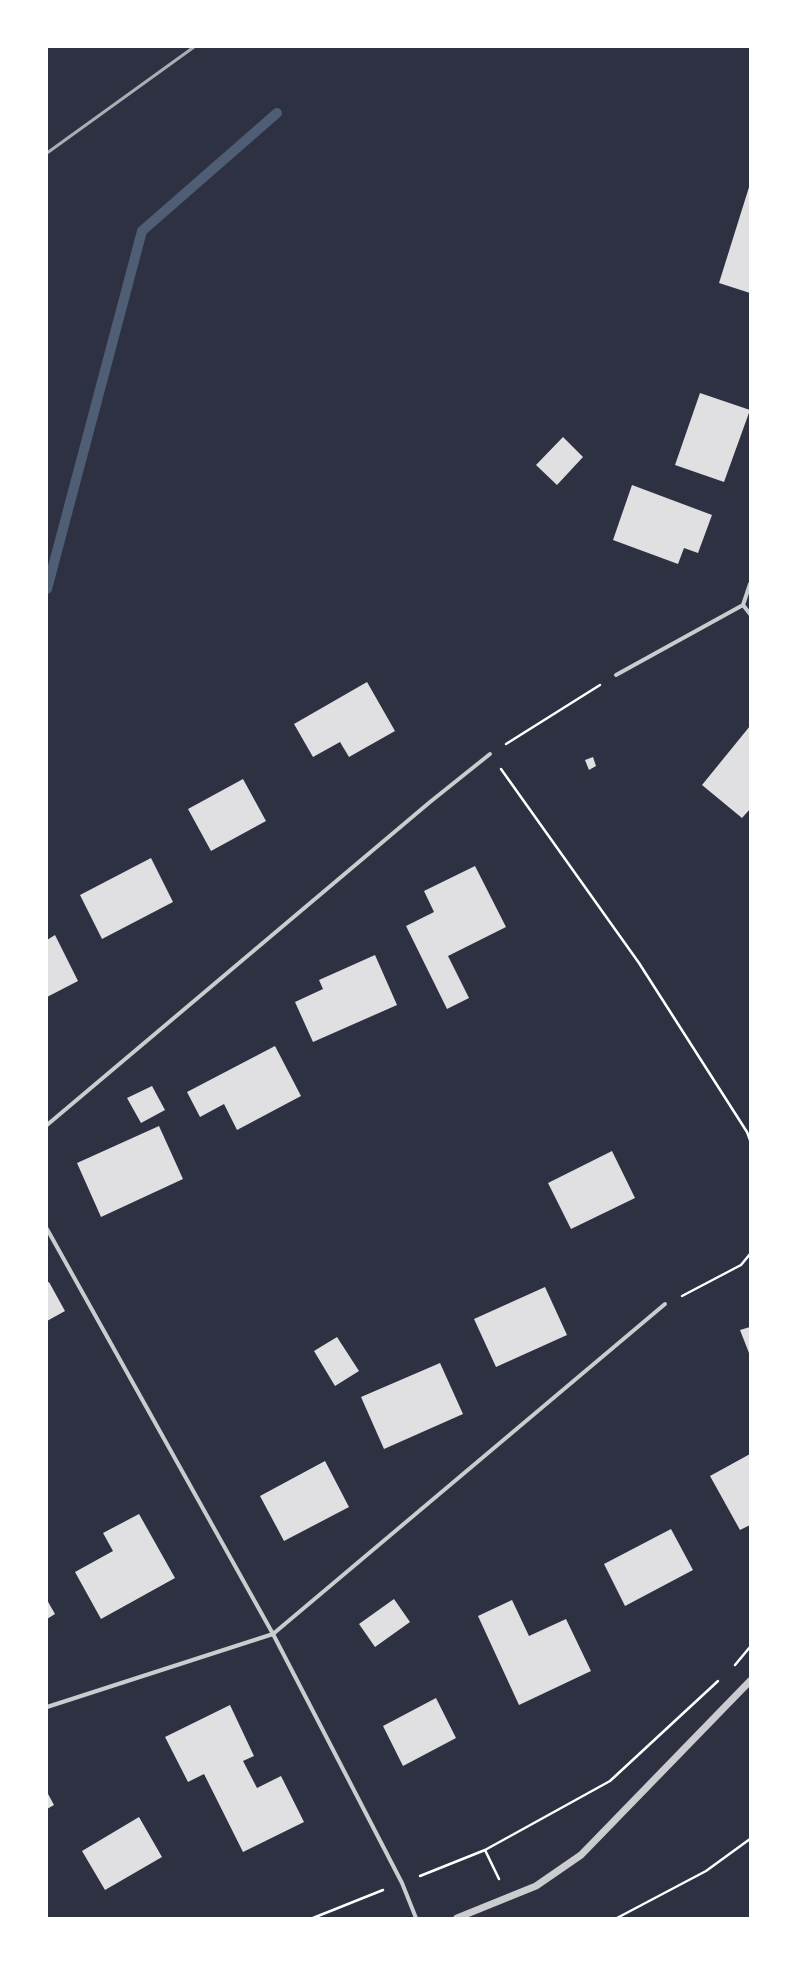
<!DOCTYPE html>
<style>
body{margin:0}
#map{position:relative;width:797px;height:1965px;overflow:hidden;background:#2d3142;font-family:"Varela Round",sans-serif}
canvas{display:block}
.frame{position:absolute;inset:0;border:48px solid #fff;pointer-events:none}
</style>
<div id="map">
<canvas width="797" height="1965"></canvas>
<div class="frame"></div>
</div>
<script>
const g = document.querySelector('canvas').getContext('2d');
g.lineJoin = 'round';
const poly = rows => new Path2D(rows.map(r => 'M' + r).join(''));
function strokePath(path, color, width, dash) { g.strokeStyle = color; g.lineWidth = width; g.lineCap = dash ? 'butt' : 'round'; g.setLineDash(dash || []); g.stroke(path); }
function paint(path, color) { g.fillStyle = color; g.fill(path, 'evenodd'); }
strokePath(poly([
 [47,589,142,231,277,113]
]), '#4f5d75', 10);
paint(poly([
 [750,184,750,293,719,283],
 [700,393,750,410,724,482,675,465],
 [563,437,583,457,557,485,536,465],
 [632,485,712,515,698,553,684,548,678,564,613,540],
 [367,682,395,731,349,757,340,742,313,757,294,724],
 [750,726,750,809,742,818,702,785],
 [593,757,596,766,589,770,585,760],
 [243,779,266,821,211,851,188,809],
 [151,858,173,902,102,939,80,895],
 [475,866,506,927,448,956,469,998,447,1009,406,926,434,912,424,891],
 [55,935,78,981,47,997,47,940],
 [375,955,397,1005,313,1042,295,1002,323,989,319,980],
 [275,1046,301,1096,237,1130,224,1104,200,1117,187,1092],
 [152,1086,165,1110,141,1123,127,1098],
 [159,1126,183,1179,101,1217,77,1163],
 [612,1151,635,1198,571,1229,548,1183],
 [49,1282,65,1311,47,1321,47,1283],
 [545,1287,567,1335,496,1367,474,1319],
 [750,1327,750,1352,749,1353,740,1330],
 [337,1337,359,1371,335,1386,314,1351],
 [440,1363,463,1414,384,1449,361,1397],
 [750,1454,750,1525,740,1530,710,1476],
 [325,1461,349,1507,284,1541,260,1496],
 [139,1514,175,1578,101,1619,75,1572,113,1551,103,1533],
 [671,1529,693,1570,625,1606,604,1564],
 [394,1599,410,1622,375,1647,359,1624],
 [47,1600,55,1614,47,1619],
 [512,1600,529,1636,566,1619,591,1671,519,1705,478,1616],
 [436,1698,456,1738,403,1766,383,1726],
 [230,1705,254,1756,243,1761,257,1788,281,1776,304,1822,243,1852,204,1774,188,1782,165,1737],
 [47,1792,54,1805,47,1809],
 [139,1817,162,1857,105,1890,82,1851]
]), '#e0e0e3');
strokePath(poly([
 [506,744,600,685],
 [501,769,639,963,747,1132,750,1140],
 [682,1296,741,1265,750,1254],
 [735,1665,750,1647],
 [485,1850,499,1879],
 [420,1876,485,1850,610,1781,718,1681],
 [313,1918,383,1890],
 [617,1918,706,1871,750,1839]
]), '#fff', 2.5);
strokePath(poly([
 [750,584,743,605,750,614],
 [616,675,743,605],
 [47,1125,430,802,490,754],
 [47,1229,273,1634,402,1883,416,1918],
 [47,1707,273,1634,665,1304]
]), '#caccd0', 4);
strokePath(poly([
 [457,1918,536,1886,581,1855,750,1681]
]), '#caccd0', 7);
strokePath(poly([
 [47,153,194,47]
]), '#abadb3', 3);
</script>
